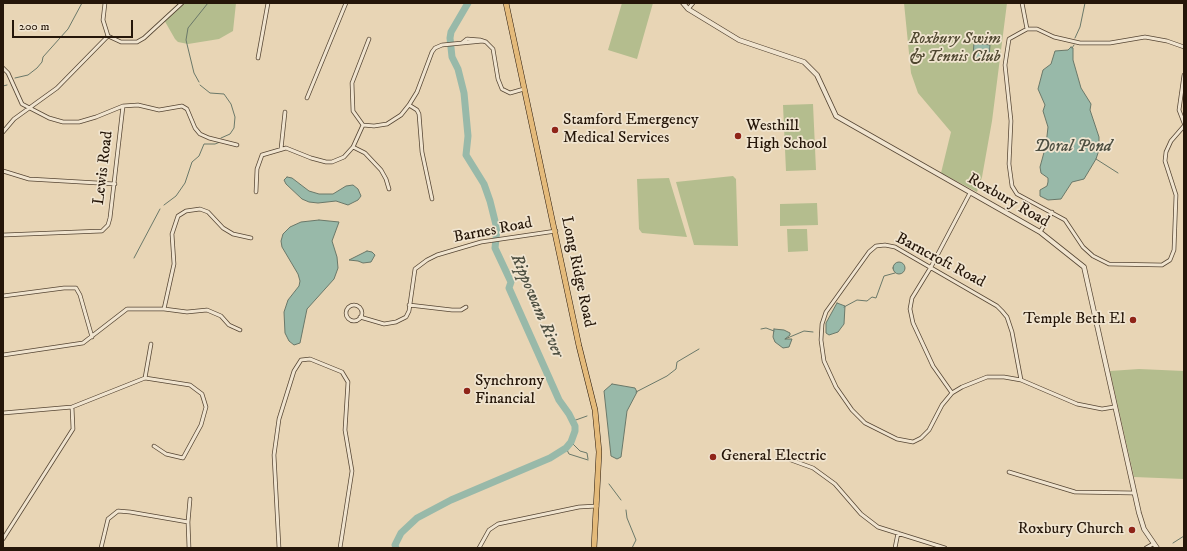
<!DOCTYPE html>
<style>
body{margin:0}
#map{position:relative;width:1187px;height:551px;overflow:hidden;background:#e8d5b5;font-family:"IM FELL DW Pica",serif}
canvas{display:block}
.frame{position:absolute;inset:0;border:4px solid #251609;pointer-events:none}
.scale{position:absolute;left:12px;top:20px;width:121px;height:18px;box-sizing:border-box;border:2px solid #251609;border-top:0;padding-left:5px;font-size:12px;line-height:14px;white-space:nowrap;color:#251609;-webkit-text-stroke:3px #f0e4cf;paint-order:stroke}
</style>
<div id="map">
<canvas width="1187" height="551"></canvas>
<div class="frame"></div>
<div class="scale">200 m</div>
</div>
<script>
const g = document.querySelector('canvas').getContext('2d');
g.lineJoin = 'round';
function paint(path, color) { g.fillStyle = color; g.fill(path, 'evenodd'); }
const poly = rows => new Path2D(rows.map(r => 'M' + r).join(''));
function strokePath(path, color, width, dash) { g.strokeStyle = color; g.lineWidth = width; g.lineCap = dash ? 'butt' : 'round'; g.setLineDash(dash || []); g.stroke(path); }
function label(font, color, halo, rows, align = 'center') {
  g.font = font + ' "IM FELL DW Pica",serif'; g.lineWidth = 3.5; g.setLineDash([]); g.textBaseline = 'middle'; g.strokeStyle = halo; g.fillStyle = color; for (const [text, x, y, turn = 0] of rows) {
    g.save(); g.translate(x, y); g.rotate((+turn || 0) * Math.PI / 180); g.textAlign = isNaN(turn) ? turn : align; if (halo) g.strokeText(text, 0, 0); g.fillText(text, 0, 0); g.restore();
  }
}
paint(poly([
 [179,3,236,3,233,31,219,39,188,44,178,42,175,39,163,18],
 [622,3,653,3,637,59,608,50],
 [904,3,1007,3,992,121,982,177,977,192,941,173,951,132,918,93,911,73],
 [813,104,816,170,786,171,783,105],
 [733,176,736,179,738,246,694,245,676,182],
 [669,178,687,237,642,233,639,229,637,179],
 [817,203,818,225,780,226,780,204],
 [787,229,807,229,808,251,788,252],
 [1139,369,1184,371,1184,479,1134,477,1110,371]
]), '#b4bd8e');
const water = poly([
 [974,43,990,45,989,57,984,57,983,62,976,62,976,57,973,56,974,43],
 [1071,47,1073,48,1073,60,1081,88,1091,104,1090,110,1099,137,1099,150,1096,159,1084,179,1072,182,1061,199,1048,200,1040,196,1040,190,1047,186,1048,182,1048,178,1041,173,1040,167,1046,145,1048,127,1043,111,1045,105,1038,89,1043,70,1051,64,1055,51,1068,50,1071,47],
 [287,177,292,178,309,191,319,194,333,194,346,186,353,185,358,189,361,196,358,200,348,205,336,201,318,203,309,202,302,199,286,184,284,180,287,177],
 [319,220,339,222,332,241,337,257,338,268,334,279,307,309,300,343,294,345,289,341,285,333,284,312,288,300,299,286,300,281,298,274,282,247,281,241,283,234,290,227,301,222,319,220],
 [367,251,372,252,375,255,371,262,363,263,358,261,349,260,367,251],
 '893 268a6 6 0 1 1 12 0a6 6 0 1 1-12 0Z',
 [837,303,845,306,844,324,838,332,829,335,826,333,826,323,837,303],
 [774,329,784,330,790,333,790,335,785,339,792,339,789,347,783,348,775,342,773,337,774,329],
 [612,384,635,388,637,392,627,411,621,457,617,459,611,456,604,391,612,384]
]);
paint(water, '#98b9a9');
strokePath(water, '#6a7869', 1);
strokePath(poly([
 [1075,38,1080,27,1085,3],
 [1072,48,1074,45],
 [15,78,28,75,37,68,42,62,43,57,68,29,82,3],
 [199,82,194,73,186,40,188,28,208,3],
 [200,85,210,93,224,94,231,104,235,117,234,128,230,134,221,138],
 [3,86,7,85],
 [1096,159,1118,173],
 [164,205,176,196,185,183,192,162,199,156,204,144,215,144,220,142],
 [134,258,160,209],
 [844,307,857,300,867,301,872,297,876,298,884,276,895,273],
 [761,329,766,328,774,331],
 [785,339,804,331,813,332],
 [636,392,667,376,676,369,677,362,699,349],
 [573,421,587,416],
 [571,442,580,451,587,453,588,459],
 [566,448,569,454,588,460],
 [609,484,621,500],
 [626,510,627,518,636,540,632,548],
 [1173,543,1184,536]
]), '#6a7869', 1);
strokePath(poly([
 [396,548,395,545,401,533,417,518,451,500,550,458,566,448,571,442,575,431,575,426,569,414,559,400,509,288,511,282,495,248,497,229,490,201,484,184,466,155,468,136,464,93,458,69,452,57,450,38,451,32,468,3]
]), '#98b9a9', 7);
const minor = poly([
 [105,3,103,20,108,36],
 [1022,3,1027,29],
 [688,9,693,3],
 [108,36,121,42,137,42,144,38,182,3],
 [462,43,467,39,480,40,486,42,493,49,498,79,502,89,510,93,524,89],
 [1184,47,1167,41,1145,37,1110,43,1080,43,1054,37,1037,29,1027,29,1009,39,1005,65,1011,121,1009,164,1012,186,1017,194,1065,220,1083,247,1093,256,1109,264,1162,265,1170,260,1174,250,1176,195,1165,161,1166,152,1171,141,1184,126],
 [258,58,268,3],
 [3,68,8,73,22,104,49,118,63,122,79,122,96,117,123,106,138,105,159,110,182,106,187,109,195,128,200,134,209,138,237,145],
 [1184,75,1179,110,1184,123],
 [307,98,346,3],
 [409,105,417,110,419,114,422,152,432,199],
 [363,125,353,111,352,83,369,39],
 [3,132,14,119,57,88,108,36],
 [353,147,365,153,381,170,386,179,389,189],
 [281,149,285,112],
 [3,171,29,179,115,184],
 [256,192,257,169,262,155,286,148,311,158,326,162,332,162,344,157,353,147,363,125,374,126,387,124,401,115,409,105,417,92,432,52,435,48,442,45,483,41],
 [1040,232,1052,212],
 [3,235,102,231,108,225,110,218,123,106],
 [3,296,64,288,76,288,80,295,92,337],
 [409,305,452,310,461,310,466,307],
 '346 313a8 8 0 1 1 16 0a8 8 0 1 1-16 0Z',
 [164,309,174,264,172,234,178,216,186,211,200,209,208,212,223,228,233,234,251,238],
 [360,317,384,324,396,322,406,317,409,311,415,269,427,260,437,255,481,242,556,231],
 [3,355,83,343,127,309,164,309,187,312,207,310,221,316,229,325,240,330],
 [145,378,151,344],
 [1021,380,1004,377,987,377,962,387,952,393,942,405,929,430,921,438,913,442,897,439,865,423,852,410,836,387,824,361,821,340,822,324,826,312,869,252,876,246,885,245,895,247,997,306,1002,311,1007,317,1012,332,1021,380,1077,404,1102,409,1114,407],
 [952,393,933,366,913,323,910,309,912,298,931,267,970,193],
 [3,413,72,407,145,378,190,385,202,394,206,407,201,425,183,458,166,454,154,446],
 [791,460,813,468,835,484,861,514,878,527,945,548],
 [1009,472,1075,492,1134,493],
 [3,539,73,429,72,407],
 [101,548,108,519,118,511,130,512,188,522],
 [189,548,188,522,190,499],
 [279,548,274,455,279,419,294,371,301,360,310,359,342,372,348,382,345,430,352,471,340,548],
 [479,548,489,530,498,524,579,507,597,506],
 [895,548,898,533],
 [1146,548,1153,544]
]);
const tertiary = poly([
 [683,3,688,9,739,40,804,62,817,75,836,116,1040,232,1084,267,1139,513,1144,529,1157,548]
]);
const primary = poly([
 [506,3,579,346,595,410,599,452,594,548]
]);
strokePath(minor, '#564634', 4.5);
strokePath(tertiary, '#564634', 5.5);
strokePath(primary, '#251609', 6);
strokePath(minor, '#f0e4cf', 3);
strokePath(tertiary, '#f0e4cf', 4);
strokePath(primary, '#e4ba7a', 5);
for (const [x, y, r, color] of [
 [555,130,4,"#8f2418"],
 [738,136,4,"#8f2418"],
 [1133,320,4,"#8f2418"],
 [467,391,4,"#8f2418"],
 [713,457,4,"#8f2418"],
 [1132,530,4,"#8f2418"]
]) { const dot = new Path2D(); dot.arc(x, y, r, 0, 2 * Math.PI); g.fillStyle = color; g.fill(dot); strokePath(dot, '#f0e4cf', 1.5); }
label('italic 16px', '#504831', '#f0e4cf', [
 ["Roxbury Swim",955,40],
 ["& Tennis Club",955,58]
]);
label('16px', '#251609', '#f0e4cf', [
 ["Stamford Emergency",563,121],
 ["Medical Services",563,139],
 ["Westhill",746,127],
 ["High School",746,145],
 ["Temple Beth El",1125,320,"right"],
 ["Synchrony",475,382],
 ["Financial",475,400],
 ["General Electric",721,457],
 ["Roxbury Church",1124,530,"right"]
], 'left');
label('16px', '#251609', '#f0e4cf', [
 ["Lewis Road",104,168,-83],
 ["Roxbury Road",1008,201,30],
 ["Barnes Road",493,231,-11],
 ["Barncroft Road",940,261,28],
 ["Long Ridge Road",577,272,78]
]);
label('italic 17px', '#4d4f41', '#f0e4cf', [
 ["Doral Pond",1073,147],
 ["Rippowam River",536,306,67]
]);
</script>
